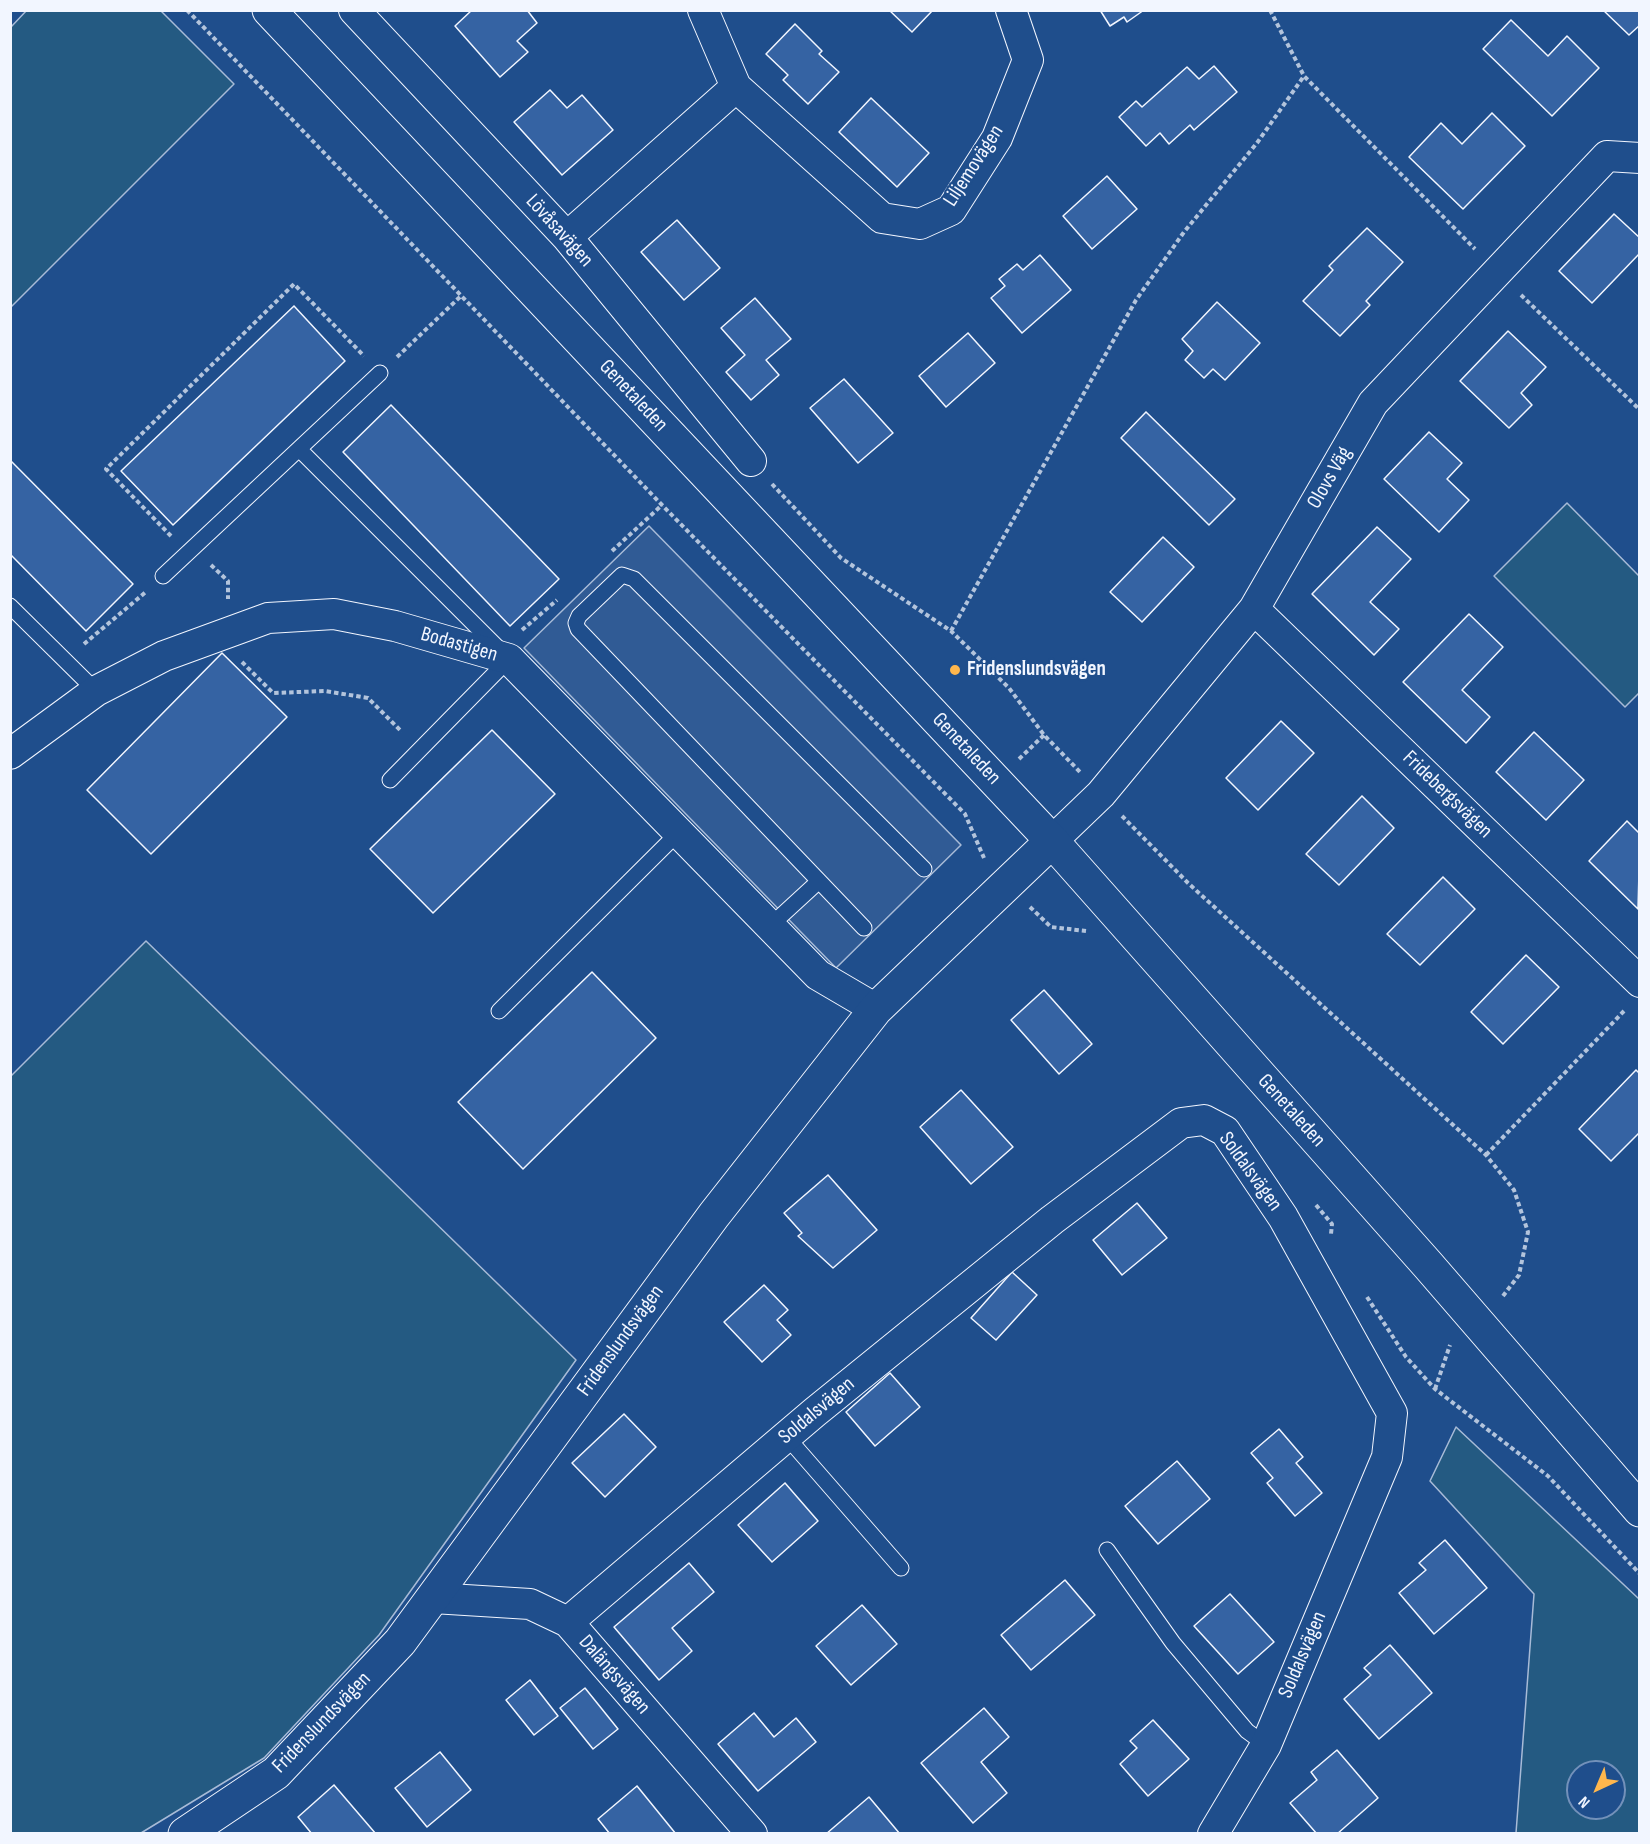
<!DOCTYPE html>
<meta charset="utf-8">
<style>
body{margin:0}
#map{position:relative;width:1650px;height:1844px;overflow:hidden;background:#1f4e8c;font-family:"Sofia Sans Condensed",sans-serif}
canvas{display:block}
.frame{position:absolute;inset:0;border:12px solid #f2f6ff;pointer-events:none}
.north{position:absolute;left:1566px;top:1760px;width:60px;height:60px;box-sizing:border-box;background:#1f4e8c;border:2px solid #7391ba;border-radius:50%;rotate:224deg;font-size:16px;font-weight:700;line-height:24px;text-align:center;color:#f2f6ff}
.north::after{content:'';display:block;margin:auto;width:21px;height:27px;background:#ffb74d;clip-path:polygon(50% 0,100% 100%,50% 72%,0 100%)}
</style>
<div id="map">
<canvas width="1650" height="1844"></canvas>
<div class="frame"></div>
<div class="north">N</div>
</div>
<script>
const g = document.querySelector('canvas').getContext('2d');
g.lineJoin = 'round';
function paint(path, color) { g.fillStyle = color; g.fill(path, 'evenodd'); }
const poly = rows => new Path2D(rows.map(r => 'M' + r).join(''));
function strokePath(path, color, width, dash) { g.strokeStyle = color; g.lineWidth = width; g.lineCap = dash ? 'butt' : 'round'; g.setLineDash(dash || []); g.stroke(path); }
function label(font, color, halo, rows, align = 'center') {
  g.font = font + ' "Sofia Sans Condensed",sans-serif'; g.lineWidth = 4.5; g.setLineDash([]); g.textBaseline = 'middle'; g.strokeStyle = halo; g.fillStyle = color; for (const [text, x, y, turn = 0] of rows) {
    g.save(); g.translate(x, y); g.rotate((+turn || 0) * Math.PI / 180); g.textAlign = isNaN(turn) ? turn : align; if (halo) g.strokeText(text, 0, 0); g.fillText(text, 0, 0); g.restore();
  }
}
const green = poly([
 [27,10,161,11,234,84,11,307,11,27,27,10],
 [1567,503,1639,576,1639,693,1625,707,1494,576,1567,503],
 [146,941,576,1360,379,1635,264,1758,141,1833,11,1833,11,1076,146,941],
 [1456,1427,1639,1599,1639,1833,1516,1833,1534,1594,1430,1481,1456,1427],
 [1578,1772,1614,1772,1614,1808,1578,1808,1578,1772]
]);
paint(green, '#245a82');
strokePath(green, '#a8bbd7', 1.5);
const parking = poly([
 [649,526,961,845,836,968,524,648,649,526]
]);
paint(parking, '#305b95');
strokePath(parking, '#a8bbd7', 1.5);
const building = poly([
 [472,10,527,10,537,23,517,41,528,52,500,77,455,26,472,10],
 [889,10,933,10,912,32,889,10],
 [1100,10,1144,10,1127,22,1124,17,1110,26,1100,10],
 [1603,10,1640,10,1640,25,1629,35,1603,10],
 [1511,20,1548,56,1567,36,1599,68,1552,116,1483,49,1511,20],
 [795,24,822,51,819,54,839,72,808,104,783,80,788,75,766,54,795,24],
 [1214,66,1237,92,1194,130,1190,125,1169,144,1160,133,1146,146,1119,117,1136,101,1142,107,1187,67,1199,79,1214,66],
 [550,90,567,108,582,95,613,130,562,175,514,122,550,90],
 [871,98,929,153,897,187,839,132,871,98],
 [1492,113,1525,146,1463,209,1409,157,1441,123,1462,144,1492,113],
 [1107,176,1137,209,1092,249,1063,216,1107,176],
 [1614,214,1640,238,1640,253,1592,303,1559,271,1614,214],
 [677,220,720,268,684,300,641,252,677,220],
 [1367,228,1403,262,1366,301,1370,305,1340,336,1303,301,1333,270,1329,266,1367,228],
 [1040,255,1071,290,1022,333,991,298,1005,286,999,279,1017,264,1023,270,1040,255],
 [755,298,791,339,766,360,779,375,751,400,726,372,745,355,721,328,755,298],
 [1217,302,1260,343,1225,380,1213,369,1204,378,1185,360,1193,351,1182,339,1217,302],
 [294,306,345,361,173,525,121,471,294,306],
 [1508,331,1546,367,1521,393,1532,405,1509,428,1460,381,1508,331],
 [968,333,995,363,946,407,919,376,968,333],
 [844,379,893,433,858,463,810,408,844,379],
 [391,405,559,579,510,626,343,452,391,405],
 [1146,412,1235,499,1209,525,1121,438,1146,412],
 [1429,432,1462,463,1447,479,1469,500,1439,532,1384,479,1429,432],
 [10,460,133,584,86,631,10,554,10,460],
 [1377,527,1411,559,1370,602,1399,629,1374,655,1312,594,1377,527],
 [1163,537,1194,567,1142,622,1110,592,1163,537],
 [1469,614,1503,647,1462,690,1490,717,1466,743,1403,682,1469,614],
 [222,653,287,717,151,854,87,790,222,653],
 [1281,721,1314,753,1258,810,1226,778,1281,721],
 [492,730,555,794,433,913,370,849,492,730],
 [1534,732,1584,780,1546,820,1496,772,1534,732],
 [1362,796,1394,828,1339,885,1306,854,1362,796],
 [1627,821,1640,834,1638,909,1589,861,1627,821],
 [1443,877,1475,909,1420,965,1387,934,1443,877],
 [1526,955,1559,987,1503,1044,1471,1012,1526,955],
 [592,972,656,1038,523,1169,458,1102,592,972],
 [1044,990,1092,1044,1059,1074,1011,1020,1044,990],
 [1636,1070,1640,1074,1640,1132,1611,1161,1579,1129,1636,1070],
 [961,1090,1013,1147,971,1184,920,1127,961,1090],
 [828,1175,877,1230,833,1268,798,1236,802,1233,784,1213,828,1175],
 [1137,1203,1167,1238,1122,1275,1093,1240,1137,1203],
 [1012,1272,1037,1295,996,1340,971,1318,1012,1272],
 [764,1285,788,1310,777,1320,791,1335,762,1362,724,1322,764,1285],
 [890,1373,920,1407,875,1446,846,1412,890,1373],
 [624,1414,656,1447,605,1497,572,1463,624,1414],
 [1279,1429,1303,1457,1296,1463,1322,1493,1295,1516,1267,1483,1273,1478,1251,1453,1279,1429],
 [1177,1461,1210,1499,1158,1544,1125,1506,1177,1461],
 [785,1483,818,1521,772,1562,738,1525,785,1483],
 [1445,1540,1487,1588,1434,1634,1399,1593,1426,1570,1419,1563,1445,1540],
 [689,1563,714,1592,672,1628,692,1651,659,1680,614,1627,689,1563],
 [1065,1580,1095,1615,1031,1670,1001,1635,1065,1580],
 [1230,1594,1274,1642,1238,1674,1194,1626,1230,1594],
 [862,1605,897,1644,851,1685,816,1646,862,1605],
 [1390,1645,1432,1693,1379,1739,1344,1699,1371,1675,1364,1668,1390,1645],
 [530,1680,558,1716,534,1735,506,1700,530,1680],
 [585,1688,618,1729,593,1749,560,1708,585,1688],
 [984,1708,1009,1737,981,1762,1007,1793,973,1823,921,1763,984,1708],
 [754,1713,774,1737,796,1718,816,1742,758,1791,718,1744,754,1713],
 [1153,1720,1189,1759,1148,1796,1120,1764,1137,1748,1130,1741,1153,1720],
 [1337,1750,1378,1798,1337,1834,1317,1834,1290,1803,1317,1780,1311,1772,1337,1750],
 [440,1752,471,1790,427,1827,395,1788,440,1752],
 [334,1785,376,1834,312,1834,298,1817,334,1785],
 [637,1786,676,1834,610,1834,598,1819,637,1786],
 [869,1797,900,1834,826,1834,869,1797]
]);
paint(building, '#3563a3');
strokePath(building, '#f2f6ff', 1.5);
const lane = poly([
 [300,450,509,659,390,780],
 [163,576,380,373],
 [10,606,96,691],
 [770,926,819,881],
 [864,928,578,629,576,623,579,616,622,575,634,579,924,869],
 [499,1011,679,832],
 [786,1436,901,1568],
 [1107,1550,1173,1643,1247,1731,1266,1745]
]);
const street = poly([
 [354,10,567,237,751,461],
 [703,10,736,87],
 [567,237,736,87,882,218,920,224,951,210,997,138,1028,60,1011,10],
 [1254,609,1640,982],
 [10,754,96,691,164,656,268,618,334,614,395,626,509,659,818,975,876,1009],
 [1052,841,1101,794,1254,609,1373,403,1607,156,1640,158],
 [433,1598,530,1604,568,1622,752,1834],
 [568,1622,815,1412,1052,1220,1181,1123,1204,1120,1225,1131,1283,1217,1392,1413,1387,1457,1266,1745,1213,1834]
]);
const secondary = poly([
 [269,10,1052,841,1428,1265,1640,1510],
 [185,1834,276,1773,400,1642,714,1215,876,1009,1052,841]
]);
strokePath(lane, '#f2f6ff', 17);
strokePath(street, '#f2f6ff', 32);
strokePath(secondary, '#f2f6ff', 35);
strokePath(poly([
 [187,10,662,505,965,814,984,858],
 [1270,10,1304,76,1475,249],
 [1521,295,1640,410],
 [397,357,462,295],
 [772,484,841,558,951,631,1009,688,1044,735,1080,772],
 [171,536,106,469,294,284,364,356],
 [612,551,662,505],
 [211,565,228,581,228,599],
 [522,630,557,600],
 [951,631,1136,300,1184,232,1257,143,1304,76],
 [84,644,147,591],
 [242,662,273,693,325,691,368,698,402,732],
 [1019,759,1044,735],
 [1122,816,1188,883,1486,1155,1514,1190,1528,1232,1519,1275,1503,1296],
 [1030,907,1051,927,1086,931],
 [1486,1155,1624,1011],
 [1316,1205,1332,1224,1331,1234],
 [1367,1297,1406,1357,1435,1389,1548,1476,1640,1574],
 [1435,1389,1450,1345]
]), '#b3c4dc', 4, [4.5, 3]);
strokePath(lane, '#1f4e8c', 15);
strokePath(street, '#1f4e8c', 30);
strokePath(secondary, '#1f4e8c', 33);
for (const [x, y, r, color] of [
 [955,670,6,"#ffb74d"]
]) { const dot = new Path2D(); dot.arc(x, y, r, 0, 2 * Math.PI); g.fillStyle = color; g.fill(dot); strokePath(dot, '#1f4e8c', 2); }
label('21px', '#f2f6ff', '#1f4e8c', [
 ["Liljemovägen",974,166,-57],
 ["Lövåsavägen",559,231,48],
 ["Genetaleden",633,396,47],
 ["Olovs Väg",1330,478,-60],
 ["Bodastigen",459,645,16],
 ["Genetaleden",966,749,47],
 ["Fridebergsvägen",1447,795,44],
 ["Genetaleden",1291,1111,48],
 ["Soldalsvägen",1250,1172,54],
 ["Fridenslundsvägen",621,1341,-54],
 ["Soldalsvägen",817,1411,-40],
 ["Soldalsvägen",1303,1655,-67],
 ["Dalängsvägen",614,1675,49],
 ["Fridenslundsvägen",322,1723,-46]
]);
label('bold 21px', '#f2f6ff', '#1f4e8c', [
 ["Fridenslundsvägen",967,670]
], 'left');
</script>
